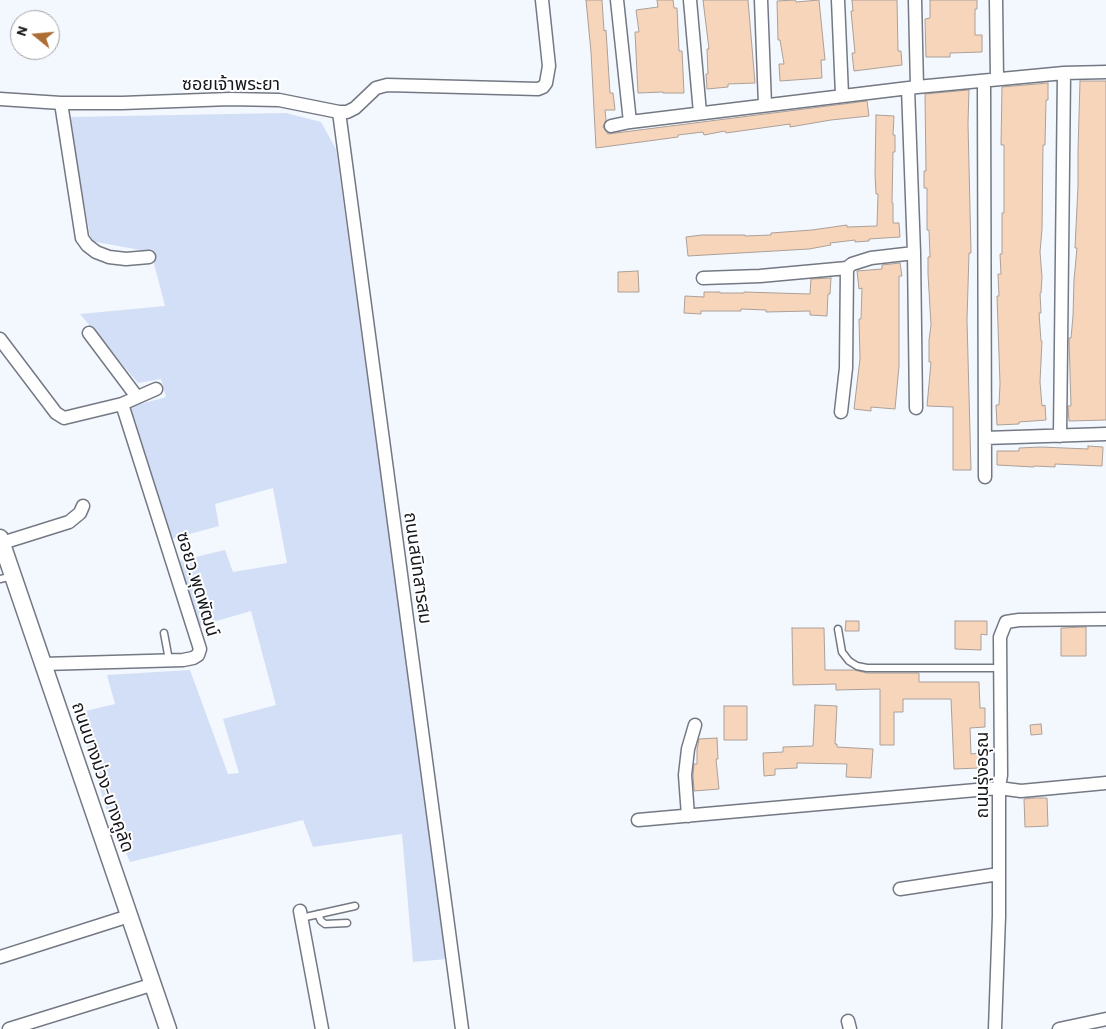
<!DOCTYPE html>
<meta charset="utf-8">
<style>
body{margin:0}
#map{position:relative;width:1106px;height:1029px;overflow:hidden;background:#f3f7fe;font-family:Barlow,sans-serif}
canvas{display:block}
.north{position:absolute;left:10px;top:10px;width:50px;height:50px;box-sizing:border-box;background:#fff;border:1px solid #a1a2a4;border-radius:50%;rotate:287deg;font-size:14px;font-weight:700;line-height:20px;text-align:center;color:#15171b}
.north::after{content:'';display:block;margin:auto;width:18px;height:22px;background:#ac6c34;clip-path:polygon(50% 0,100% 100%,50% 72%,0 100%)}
</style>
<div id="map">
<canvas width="1106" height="1029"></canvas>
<div class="north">N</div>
</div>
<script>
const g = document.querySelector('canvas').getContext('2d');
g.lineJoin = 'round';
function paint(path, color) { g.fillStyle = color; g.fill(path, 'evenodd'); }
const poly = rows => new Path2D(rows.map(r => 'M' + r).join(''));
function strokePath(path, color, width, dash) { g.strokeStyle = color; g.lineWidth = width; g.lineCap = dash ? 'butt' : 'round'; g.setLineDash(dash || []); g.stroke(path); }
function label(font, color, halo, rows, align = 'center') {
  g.font = font + ' Barlow,"Noto Sans Thai",sans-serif'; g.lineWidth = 4; g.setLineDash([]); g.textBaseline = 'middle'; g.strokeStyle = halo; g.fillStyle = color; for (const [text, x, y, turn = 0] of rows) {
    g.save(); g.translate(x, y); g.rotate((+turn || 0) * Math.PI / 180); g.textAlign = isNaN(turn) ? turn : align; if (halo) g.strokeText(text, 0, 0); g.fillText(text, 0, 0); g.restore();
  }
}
paint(poly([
 [286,113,321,122,336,149,447,959,413,962,402,834,313,847,303,820,130,862,107,811,77,713,115,704,107,675,190,670,228,774,239,773,223,719,276,705,251,611,199,626,179,561,225,550,233,572,287,563,273,488,215,504,219,526,171,539,130,407,166,397,161,379,138,383,80,314,165,306,151,252,91,241,68,117]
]), '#d3dff6');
const building = poly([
 [586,0,602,0,604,31,606,30,610,93,613,93,615,110,605,110,606,120,603,127,608,134,867,101,869,116,831,120,790,127,790,124,726,133,725,131,704,135,703,132,678,135,678,137,596,148,591,52,586,0],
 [657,0,673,0,674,8,677,8,679,51,682,51,684,93,663,93,663,92,638,93,635,32,639,32,636,10,658,7,657,0],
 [703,0,748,0,755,83,728,84,728,87,707,89,706,74,708,74,707,49,709,49,703,0],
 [795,0,796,2,819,0,825,60,821,60,822,78,780,81,779,64,784,64,780,40,778,40,777,1,795,0],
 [852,0,897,0,898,51,901,51,902,65,854,71,852,53,855,53,851,11,853,11,852,0],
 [930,0,977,0,977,9,975,9,975,35,982,35,982,52,950,53,950,57,926,57,925,19,930,18,930,0],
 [1080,81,1106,81,1106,420,1069,421,1068,406,1071,406,1069,338,1071,338,1073,316,1074,280,1077,248,1075,248,1078,186,1078,151,1080,81],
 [1048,83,1048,100,1046,100,1045,145,1043,145,1042,229,1040,252,1042,277,1041,293,1040,293,1041,313,1039,313,1041,341,1042,341,1040,382,1042,406,1045,405,1046,420,1019,422,1019,424,997,425,996,405,999,405,1000,384,997,296,999,296,998,274,1001,274,1000,254,1002,254,1002,213,1004,213,1004,145,1001,145,1002,87,1048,83],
 [969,90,968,123,971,253,969,253,967,320,971,470,953,470,953,407,927,406,931,362,929,362,929,340,931,325,928,274,928,257,930,257,929,230,927,230,927,188,924,188,924,171,926,171,925,94,969,90],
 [876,115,894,116,893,135,895,135,895,152,893,152,892,203,893,203,893,223,899,223,900,237,869,239,869,241,855,242,855,240,830,243,831,245,809,249,688,256,686,237,702,235,745,235,745,236,771,235,771,233,812,230,847,225,847,227,877,226,878,194,876,194,875,174,876,115],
 [900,263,902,276,899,276,899,366,895,409,871,407,871,411,854,409,860,359,859,319,861,319,862,288,859,289,857,271,882,269,882,265,900,263],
 [638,271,639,292,618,292,618,272,638,271],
 [831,278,830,294,828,294,827,316,810,315,810,311,766,312,766,310,741,309,741,311,701,311,701,314,684,313,685,296,704,297,704,292,720,292,720,293,744,293,744,292,810,294,811,279,831,278],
 [1088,446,1103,447,1102,466,1055,464,1055,467,1034,466,1034,467,997,465,997,451,1019,451,1019,448,1041,447,1088,449,1088,446],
 [846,621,859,621,859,631,845,631,846,621],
 [955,621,987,621,987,635,981,634,981,650,955,649,955,621],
 [1086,627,1086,656,1061,656,1061,628,1086,627],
 [792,628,824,628,825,670,854,670,867,673,919,673,919,682,979,682,980,708,985,708,985,727,970,728,971,754,979,753,979,768,954,769,951,699,903,699,903,712,894,712,894,745,880,745,880,689,836,690,836,684,793,685,792,628],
 [815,705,837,706,835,744,837,744,837,747,873,749,871,778,846,777,847,764,797,763,797,768,775,769,775,775,764,776,763,753,783,752,783,747,813,746,815,705],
 [724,706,747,706,747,740,724,740,724,706],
 [1041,724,1042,734,1031,735,1030,725,1041,724],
 [717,738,718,759,716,759,719,789,694,791,693,775,694,764,697,764,697,749,699,739,717,738],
 [1033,798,1047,798,1048,826,1025,827,1024,799,1033,798]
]);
paint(building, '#f7d5bb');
strokePath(building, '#aba098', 1);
const service = poly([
 [0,579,13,576],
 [838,629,842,652,849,661,857,666,867,668,1000,668],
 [164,633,169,660],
 [318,914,321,921,325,924,347,923],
 [301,918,355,906]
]);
const minor = poly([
 [617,0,630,122],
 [690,0,700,113],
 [761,0,765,105],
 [838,0,842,95],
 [915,0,917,87],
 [996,0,997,79],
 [984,81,985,477],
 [908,88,914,253,916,408],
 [0,99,61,103,122,103,230,99,279,100,339,112,347,112,355,108,376,88,387,85,538,89,543,87,546,83,549,66,542,0],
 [61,103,82,238,87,245,96,252,109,257,126,259,149,257],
 [339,112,462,1029],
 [611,126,630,122,917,87,1064,73,1106,72],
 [703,278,760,276,847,268,852,264,871,258,914,253],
 [89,333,137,397],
 [0,339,56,413,64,418,122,404,156,389],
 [841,412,846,368,847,268],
 [1060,436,1064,73],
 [985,438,1106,434],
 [2,543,69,522,80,513,83,506],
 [43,664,183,660,193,658,198,655,200,649,122,404],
 [688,816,685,775,688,749,695,725],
 [638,820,999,788,1021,791,1106,783],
 [900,889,999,874],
 [300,911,322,1029],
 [0,957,129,916],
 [848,1021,850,1029],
 [9,1029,154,984],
 [995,1029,999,916,999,788,1001,775,1000,637,1006,622,1019,620,1106,619],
 [1059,1029,1106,1019]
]);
const tertiary = poly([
 [0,538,168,1029]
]);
strokePath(service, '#737883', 9);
strokePath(minor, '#737883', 15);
strokePath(tertiary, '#737883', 19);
strokePath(service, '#fff', 6);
strokePath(minor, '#fff', 12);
strokePath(tertiary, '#fff', 16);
label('18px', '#15171b', '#fff', [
 ["ซอยเจ้าพระยา",231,84],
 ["ถนนสนิทสารสม",418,568,82],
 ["ซอยว.พุดพัฒน์",198,584,73],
 ["ถนนรุ่งอรุณ",982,775,-90],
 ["ถนนบางม่วง-บางคูลัด",103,777,71]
]);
</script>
